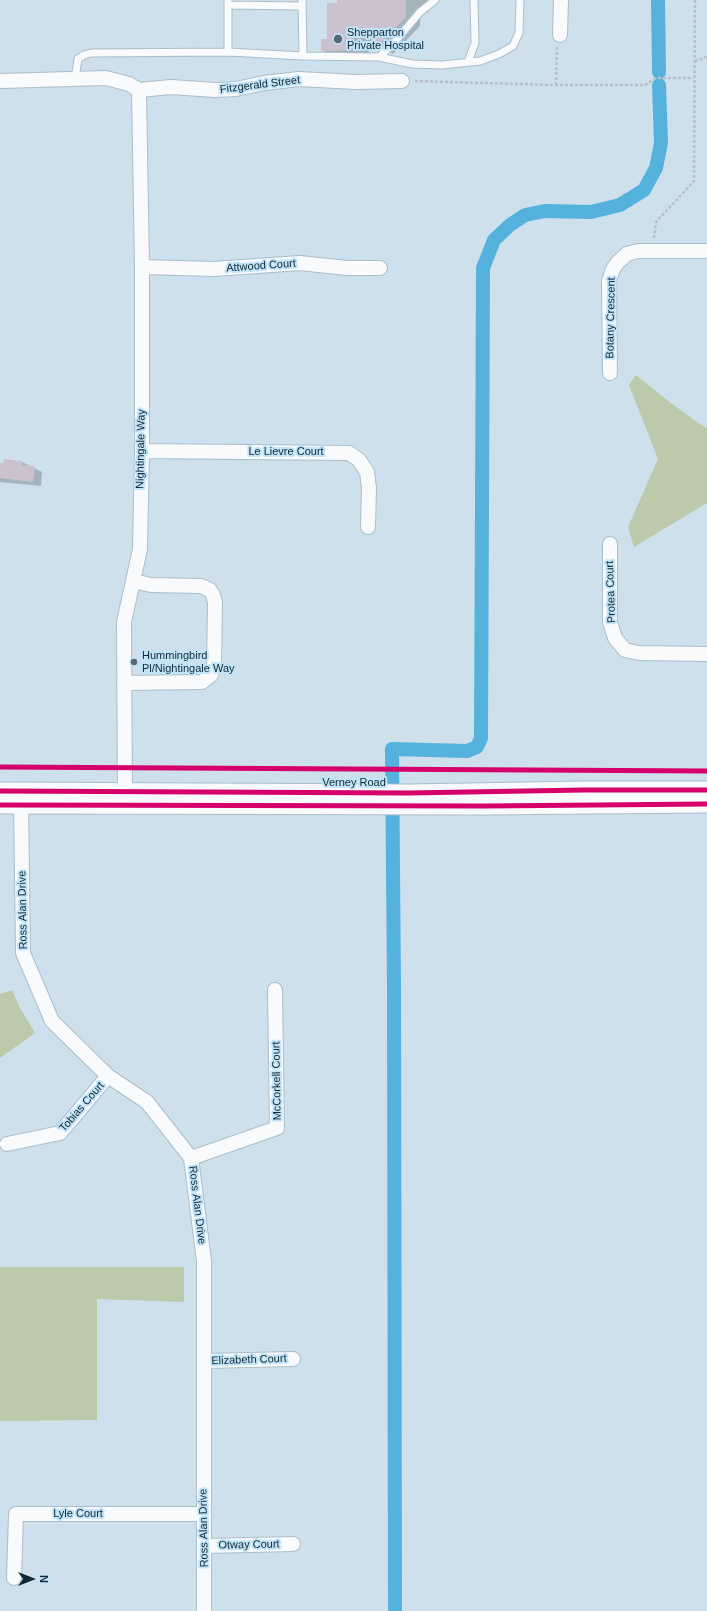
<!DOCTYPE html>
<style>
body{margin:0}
#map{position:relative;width:707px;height:1611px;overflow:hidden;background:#cee0eb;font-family:Helvetica,sans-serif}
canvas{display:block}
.north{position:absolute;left:12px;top:1559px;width:40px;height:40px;-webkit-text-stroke:3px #c1e4f8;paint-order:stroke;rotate:90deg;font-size:11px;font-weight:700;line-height:16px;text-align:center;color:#102835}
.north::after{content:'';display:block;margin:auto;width:14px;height:18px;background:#102835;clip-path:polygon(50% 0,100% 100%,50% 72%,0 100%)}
</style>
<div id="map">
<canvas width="707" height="1611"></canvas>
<div class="north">N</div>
</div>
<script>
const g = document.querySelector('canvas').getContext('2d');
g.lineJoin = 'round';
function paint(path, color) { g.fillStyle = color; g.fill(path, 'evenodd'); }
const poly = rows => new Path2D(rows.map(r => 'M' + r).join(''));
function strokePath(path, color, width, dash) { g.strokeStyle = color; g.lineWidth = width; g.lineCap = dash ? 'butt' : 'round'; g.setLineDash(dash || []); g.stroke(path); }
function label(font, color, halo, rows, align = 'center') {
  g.font = font + ' Helvetica,sans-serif'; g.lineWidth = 4; g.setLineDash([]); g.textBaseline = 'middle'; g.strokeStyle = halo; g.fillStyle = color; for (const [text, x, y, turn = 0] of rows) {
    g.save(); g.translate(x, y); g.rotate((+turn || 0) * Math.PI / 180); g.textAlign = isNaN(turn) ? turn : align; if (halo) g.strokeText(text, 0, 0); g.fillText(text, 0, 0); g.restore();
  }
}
paint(poly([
 [636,375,672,404,700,424,707,428,707,503,634,547,628,527,658,459,629,385],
 [12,990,20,1008,35,1033,0,1058,0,994],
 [0,1267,184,1267,184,1302,97,1299,97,1420,0,1421]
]), '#bcc9aa');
paint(poly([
 [338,0,429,0,429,12,420,12,420,26,393,54,380,46,369,46,369,58,337,59,322,50,328,40],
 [22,462,42,472,41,486,0,482,0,464]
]), '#0003');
strokePath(poly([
 [658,0,659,72],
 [395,1611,394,988,392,749,467,751,477,747,481,738,483,268,494,240,510,225,525,215,545,211,591,212,620,205,644,190,656,168,661,143,659,85]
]), '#54b2dc', 14);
paint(poly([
 [337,0,406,0,406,17,377,46,370,38,354,38,354,50,321,51,321,39,327,39,327,3,337,3],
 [4,459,22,461,22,465,35,466,33,482,0,478,0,463,3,463]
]), '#ccc1ce');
const service = poly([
 [302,0,303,56],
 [228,5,302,6],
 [228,52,228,0],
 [379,57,412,64,442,65,480,61,499,54,513,46,519,33,520,0],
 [468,62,475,43,474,0],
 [75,79,78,59,84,55,91,53,228,52,303,56,379,57,392,45,420,12,435,0]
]);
const minor = poly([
 [560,35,561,0],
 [0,81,106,78,129,84,139,90,171,87,215,90,236,89,264,83,299,79,356,82,402,81],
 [142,267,214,269,300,263,347,268,380,268],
 [610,373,609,281,613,269,618,262,627,254,638,251,707,251],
 [142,451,349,453,359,460,367,472,369,488,368,527],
 [610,544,610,622,615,638,625,650,639,653,707,654],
 [124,683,202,682,211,675,214,666,215,602,213,595,210,590,201,586,151,585,133,581],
 [21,796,23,953,52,1021,108,1076,147,1102,191,1158,204,1261,204,1611],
 [125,802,124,622,140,549,142,451,142,267,139,90],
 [7,1144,60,1133,108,1076],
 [191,1158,277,1128,275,990],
 [204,1361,293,1359],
 [205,1546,293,1544],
 [14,1578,16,1514,203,1514]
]);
const tertiary = poly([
 [0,791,409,793,584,790,707,790],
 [0,805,485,806,707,804]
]);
strokePath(service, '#abbec9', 9);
strokePath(minor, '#abbec9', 16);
strokePath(tertiary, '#abbec9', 19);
strokePath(poly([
 [695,61,707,57],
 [415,81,556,85,645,85,656,78,694,78],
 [556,85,557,47],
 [654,238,656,222,694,181,695,0]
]), '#b7c0c6', 2.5, [3, 2]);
strokePath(service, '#f8fafc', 7);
strokePath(minor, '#f8fafc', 14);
strokePath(tertiary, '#f8fafc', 17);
strokePath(poly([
 [0,767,707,771],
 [0,791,409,793,584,790,707,790],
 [0,805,485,806,707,804]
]), '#d6006c', 5);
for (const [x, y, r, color] of [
 [338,39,5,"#526875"],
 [134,662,4,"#526875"]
]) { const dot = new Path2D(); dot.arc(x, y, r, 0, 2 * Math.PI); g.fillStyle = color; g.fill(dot); strokePath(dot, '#c1e4f8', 1.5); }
label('11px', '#102835', '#c1e4f8', [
 ["Shepparton",347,33],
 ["Private Hospital",347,46],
 ["Hummingbird",142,656],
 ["Pl/Nightingale Way",142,669]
], 'left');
label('11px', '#102835', '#c1e4f8', [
 ["Fitzgerald Street",260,85,-7],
 ["Attwood Court",261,266,-4],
 ["Botany Crescent",611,318,-89],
 ["Nightingale Way",141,449,-89],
 ["Le Lievre Court",286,452],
 ["Protea Court",611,592,-92],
 ["Verney Road",354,783],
 ["Ross Alan Drive",23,910,-91],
 ["McCorkell Court",277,1081,-91],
 ["Tobias Court",82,1107,-49],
 ["Ross Alan Drive",197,1205,83],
 ["Elizabeth Court",249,1360,-2],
 ["Lyle Court",78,1514],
 ["Ross Alan Drive",204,1528,-91],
 ["Otway Court",249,1545,-1]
]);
</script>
